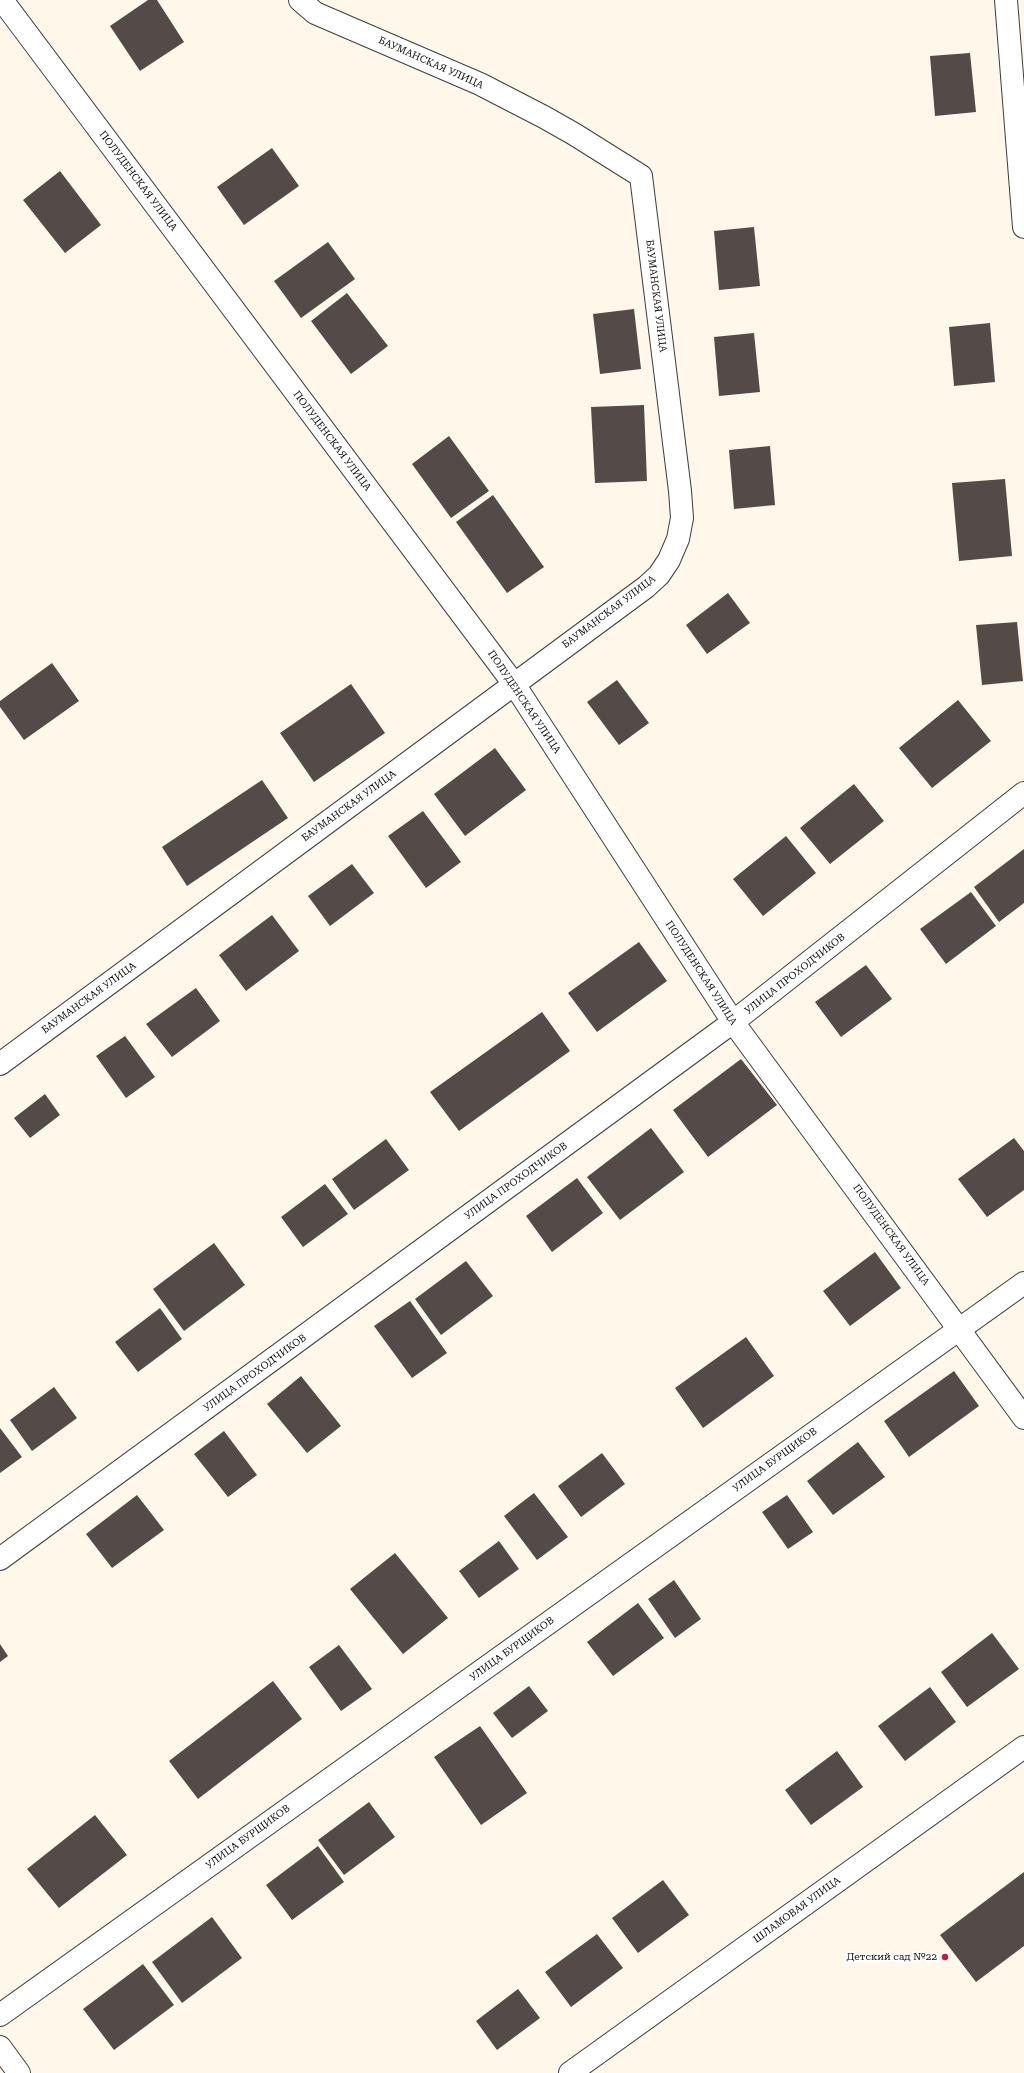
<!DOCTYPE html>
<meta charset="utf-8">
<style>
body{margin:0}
canvas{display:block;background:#fff7e9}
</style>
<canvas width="1024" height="2073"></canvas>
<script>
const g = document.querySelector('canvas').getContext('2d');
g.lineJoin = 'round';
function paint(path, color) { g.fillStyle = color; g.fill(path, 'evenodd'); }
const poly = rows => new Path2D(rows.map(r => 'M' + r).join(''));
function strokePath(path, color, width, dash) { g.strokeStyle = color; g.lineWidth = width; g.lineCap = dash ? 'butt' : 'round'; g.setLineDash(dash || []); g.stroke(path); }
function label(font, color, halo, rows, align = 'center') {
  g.font = font + ' "Roboto Serif",serif'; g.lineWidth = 4; g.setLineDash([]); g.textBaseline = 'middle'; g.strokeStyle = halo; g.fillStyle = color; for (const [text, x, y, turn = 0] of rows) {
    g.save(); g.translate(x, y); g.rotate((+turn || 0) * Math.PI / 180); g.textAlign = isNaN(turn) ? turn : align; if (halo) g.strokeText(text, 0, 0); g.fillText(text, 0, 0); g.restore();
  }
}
paint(poly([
 [148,0,157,0,184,42,140,71,110,26],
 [970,53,976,112,935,116,930,56],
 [272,148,299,186,244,225,217,187],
 [60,171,101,225,65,253,23,200],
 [754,227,760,286,719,290,714,231],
 [328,242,355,279,301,318,274,281],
 [347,293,388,346,351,374,311,321],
 [634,309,641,369,600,374,593,314],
 [990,323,995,382,954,386,949,327],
 [754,333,760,392,719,396,714,337],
 [644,405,647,481,595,483,591,407],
 [449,436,489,491,451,518,412,464],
 [770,446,775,505,734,509,729,450],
 [1005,479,1012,556,959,561,952,483],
 [493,495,544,567,507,593,456,522],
 [728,593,750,623,707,654,686,625],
 [1017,622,1023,681,982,685,976,625],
 [52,663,79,701,24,740,0,707,0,701],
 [617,680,649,723,619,745,587,702],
 [351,684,385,733,314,782,280,733],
 [958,700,991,741,932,788,899,748],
 [495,748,526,790,465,836,434,794],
 [262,780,288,818,187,886,162,847],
 [854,784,884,821,830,864,800,828],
 [423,811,461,862,426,888,388,836],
 [786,836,816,873,763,916,733,879],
 [1024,849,1024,903,999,922,974,887],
 [352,864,374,893,330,926,308,896],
 [971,892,996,926,946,964,920,929],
 [272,915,299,951,246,991,219,955],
 [639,942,667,981,597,1032,568,993],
 [866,965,892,999,841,1037,815,1002],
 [196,988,220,1021,172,1057,146,1024],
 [542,1012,570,1051,459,1131,430,1092],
 [125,1036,155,1077,126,1098,96,1056],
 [741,1059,777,1105,708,1157,673,1110],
 [45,1094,60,1115,30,1138,14,1118],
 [651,1128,684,1172,620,1220,587,1177],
 [1014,1138,1024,1151,1024,1190,987,1217,958,1179],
 [386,1139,409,1170,354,1210,332,1179],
 [577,1178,603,1213,552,1252,526,1216],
 [325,1184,348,1214,303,1247,281,1217],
 [214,1243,245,1285,184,1331,153,1289],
 [875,1252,901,1288,850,1326,823,1291],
 [466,1261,493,1296,441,1335,415,1299],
 [410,1301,447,1353,412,1378,374,1326],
 [160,1308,182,1339,138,1372,115,1342],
 [746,1337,774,1376,703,1428,675,1388],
 [954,1371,979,1406,909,1457,884,1421],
 [301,1376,341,1426,307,1453,267,1404],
 [54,1387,77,1418,32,1451,10,1420],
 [0,1428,22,1457,0,1473],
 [224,1431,257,1475,228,1497,194,1454],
 [858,1442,885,1477,833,1515,807,1481],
 [602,1453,625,1484,581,1517,558,1486],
 [534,1493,568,1537,537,1560,504,1516],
 [137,1495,164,1530,112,1568,86,1534],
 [787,1495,813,1532,788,1549,762,1512],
 [499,1541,519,1569,479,1598,459,1571],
 [395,1553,448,1618,403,1654,350,1589],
 [674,1580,701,1619,675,1638,648,1599],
 [638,1603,664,1638,613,1676,587,1642],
 [992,1633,1019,1669,967,1707,941,1672],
 [0,1644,8,1656,0,1662],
 [339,1645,372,1689,341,1711,309,1667],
 [273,1681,302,1719,198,1799,169,1761],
 [529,1686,548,1711,512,1738,493,1713],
 [930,1687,956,1722,905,1761,878,1726],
 [480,1726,527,1793,481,1825,434,1757],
 [837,1751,863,1787,811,1825,785,1790],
 [369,1802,395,1837,344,1875,318,1840],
 [95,1815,127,1855,59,1908,27,1869],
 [318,1846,344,1882,292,1920,266,1885],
 [1024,1872,1024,1946,976,1982,940,1935],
 [663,1880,689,1915,638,1953,612,1918],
 [212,1917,242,1958,182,2003,152,1962],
 [597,1934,623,1968,571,2007,545,1972],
 [143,1964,174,2005,114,2050,83,2009],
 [518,1989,540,2018,497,2050,476,2021]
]), '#544a47');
const minor = poly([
 [2,0,514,684,733,1022,1024,1418],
 [1006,0,1024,227],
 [0,1064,646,587,659,575,669,560,678,539,682,518,680,491,641,176,574,134,544,117,480,84,315,13,300,0],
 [0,1559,733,1022,1024,793],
 [0,2015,1024,1283],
 [0,2047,19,2073],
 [570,2073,1024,1747]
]);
strokePath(minor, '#3e3e3e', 24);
strokePath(minor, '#fff', 22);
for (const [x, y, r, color] of [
 [945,1957,4,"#c11d40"]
]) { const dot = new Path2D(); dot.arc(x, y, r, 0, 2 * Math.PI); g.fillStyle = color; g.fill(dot); strokePath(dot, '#fff', 1.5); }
label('10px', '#0b0b0b', '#fff', [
 ["БАУМАНСКАЯ УЛИЦА",431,63,24],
 ["ПОЛУДЕНСКАЯ УЛИЦА",138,181,53],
 ["БАУМАНСКАЯ УЛИЦА",656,296,83],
 ["ПОЛУДЕНСКАЯ УЛИЦА",332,441,53],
 ["БАУМАНСКАЯ УЛИЦА",609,612,-37],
 ["ПОЛУДЕНСКАЯ УЛИЦА",524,702,56],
 ["БАУМАНСКАЯ УЛИЦА",349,806,-36],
 ["ПОЛУДЕНСКАЯ УЛИЦА",701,973,57],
 ["УЛИЦА ПРОХОДЧИКОВ",795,974,-38],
 ["БАУМАНСКАЯ УЛИЦА",89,998,-36],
 ["УЛИЦА ПРОХОДЧИКОВ",516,1181,-36],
 ["ПОЛУДЕНСКАЯ УЛИЦА",891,1235,54],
 ["УЛИЦА ПРОХОДЧИКОВ",255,1373,-36],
 ["УЛИЦА БУРЩИКОВ",775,1460,-36],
 ["УЛИЦА БУРЩИКОВ",512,1649,-36],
 ["УЛИЦА БУРЩИКОВ",248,1837,-36],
 ["ШЛАМОВАЯ УЛИЦА",797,1910,-36]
]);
label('10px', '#0b0b0b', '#fff', [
 ["Детский сад №22",937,1957]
], 'right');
</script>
